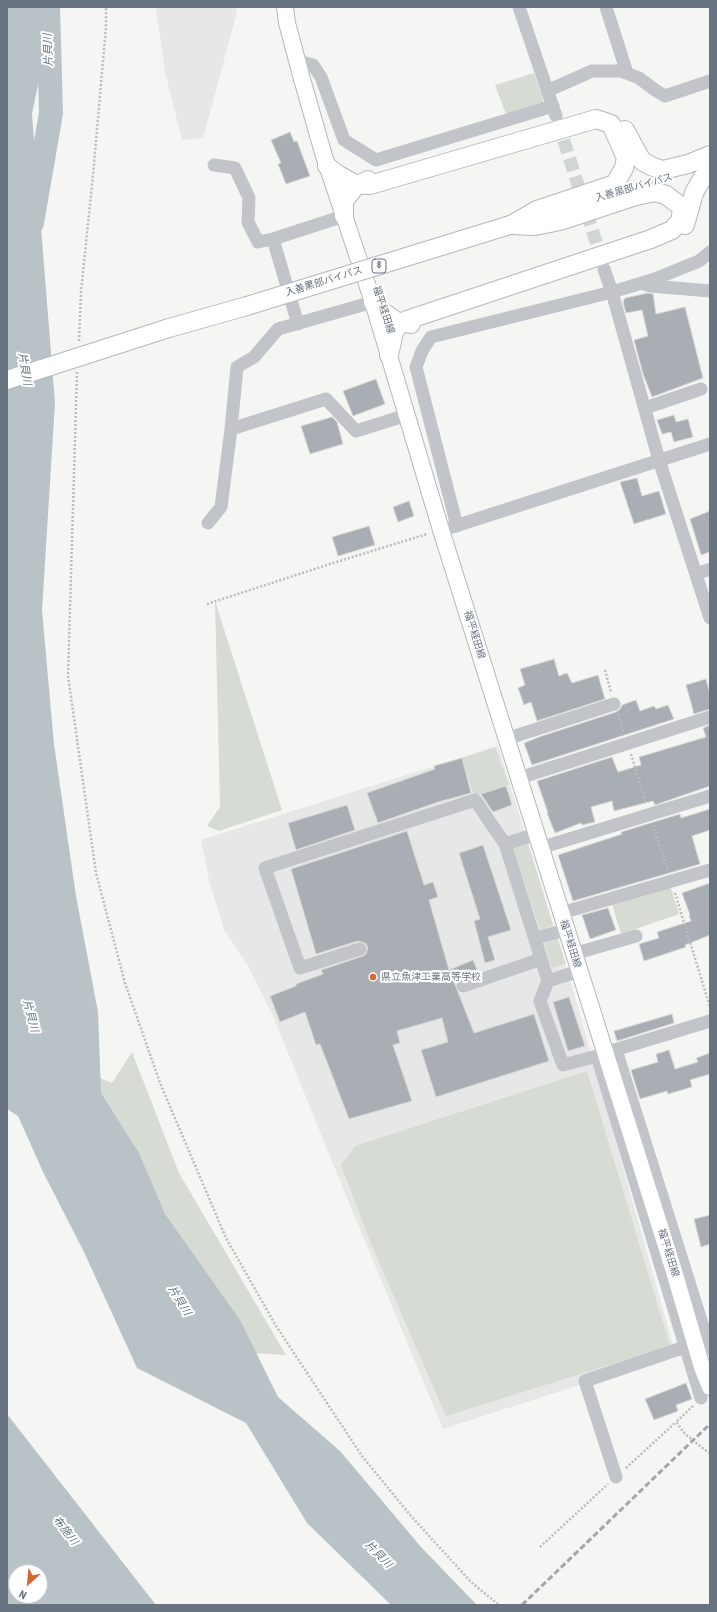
<!DOCTYPE html>
<meta charset="utf-8">
<style>
body{margin:0}
#map{position:relative;width:717px;height:1612px;overflow:hidden;background:#f5f6f3;font-family:"Roboto Condensed",sans-serif}
canvas{display:block}
.frame{position:absolute;inset:0;border:8px solid #677381;pointer-events:none}
.north{position:absolute;left:8px;top:1564px;width:40px;height:40px;box-sizing:border-box;background:#fff;border:1px solid #c2c7cd;border-radius:50%;rotate:207deg;font-size:11px;font-weight:700;line-height:16px;text-align:center;color:#677381}
.north::after{content:'';display:block;margin:auto;width:14px;height:18px;background:#d66733;clip-path:polygon(50% 0,100% 100%,50% 72%,0 100%)}
</style>
<div id="map">
<canvas width="717" height="1612"></canvas>
<div class="frame"></div>
<div class="north">N</div>
</div>
<script>
const g = document.querySelector('canvas').getContext('2d');
g.lineJoin = 'round';
function paint(path, color) { g.fillStyle = color; g.fill(path, 'evenodd'); }
const poly = rows => new Path2D(rows.map(r => 'M' + r).join(''));
function strokePath(path, color, width, dash) { g.strokeStyle = color; g.lineWidth = width; g.lineCap = dash ? 'butt' : 'round'; g.setLineDash(dash || []); g.stroke(path); }
function label(font, color, halo, rows, align = 'center') {
  g.font = font + ' "Roboto Condensed","Noto Sans JP",sans-serif'; g.lineWidth = 4; g.setLineDash([]); g.textBaseline = 'middle'; g.strokeStyle = halo; g.fillStyle = color; for (const [text, x, y, turn = 0] of rows) {
    g.save(); g.translate(x, y); g.rotate((+turn || 0) * Math.PI / 180); g.textAlign = isNaN(turn) ? turn : align; if (halo) g.strokeText(text, 0, 0); g.fillText(text, 0, 0); g.restore();
  }
}
paint(poly([
 [156,7,237,7,236,16,203,138,182,140,165,72],
 [498,746,570,979,674,1349,582,1384,443,1429,333,1164,274,1018,248,966,224,930,209,880,201,840]
]), '#e6e7e6');
paint(poly([
 [534,73,544,103,506,114,495,85],
 [215,601,282,810,219,831,207,826,220,807],
 [495,747,509,785,474,796,462,758],
 [528,843,553,925,540,930,513,847],
 [670,885,679,914,621,934,612,904],
 [558,939,566,964,552,968,544,944],
 [132,1052,179,1173,286,1355,218,1351,78,1069,112,1083],
 [587,1071,670,1346,446,1416,372,1246,341,1165,355,1146]
]), '#d6dcd4');
paint(poly([
 [7,7,54,7,32,114,55,403,42,610,54,744,76,896,98,1012,101,1093,139,1153,165,1214,240,1320,278,1397,340,1451,421,1547,477,1605,391,1605,307,1523,246,1423,137,1368,84,1252,43,1172,18,1116,7,1109],
 [7,1414,156,1605,7,1605],
 [16,1572,40,1572,40,1596,16,1596]
]), '#b9c3c7');
strokePath(poly([
 [32,223,51,113,48,7]
]), '#b9c3c7', 24);
const building = poly([
 [290,132,294,142,297,141,310,176,286,184,278,164,281,163,271,140,290,132],
 [648,293,653,294,656,314,685,307,703,378,652,397,643,374,634,340,648,336,642,310,626,313,623,302,625,298,648,293],
 [376,379,385,404,353,416,343,391,376,379],
 [674,415,676,422,688,419,693,437,674,442,671,432,662,434,657,420,674,415],
 [332,417,337,422,343,444,310,454,301,426,332,417],
 [637,478,642,496,659,491,666,514,634,524,620,482,637,478],
 [409,501,414,516,398,522,393,507,409,501],
 [710,511,710,552,701,555,690,519,710,511],
 [369,526,375,545,338,556,332,537,369,526],
 [554,659,559,676,567,673,572,683,598,675,605,699,537,721,531,702,524,705,518,688,525,685,520,669,554,659],
 [706,679,710,694,710,709,694,714,686,685,706,679],
 [636,700,640,711,654,706,656,709,668,705,674,719,532,765,524,743,542,736,616,712,620,709,622,705,636,700],
 [710,725,710,786,655,805,653,801,614,811,612,801,591,807,595,822,582,825,581,823,555,833,547,813,548,813,537,781,612,757,618,772,641,765,639,757,706,737,703,728,710,725],
 [462,758,471,793,438,802,378,823,367,793,435,769,434,766,462,758],
 [506,786,512,805,493,812,481,794,506,786],
 [347,805,355,830,296,850,288,823,347,805],
 [710,809,710,830,692,836,700,864,573,901,558,855,622,834,621,832,680,814,681,818,710,809],
 [407,831,424,885,433,882,438,897,429,900,449,970,473,960,478,972,454,982,474,1033,534,1014,549,1061,436,1097,421,1050,448,1042,442,1018,397,1031,400,1043,393,1045,412,1101,349,1119,320,1044,316,1045,305,1012,280,1022,270,996,296,986,296,984,323,974,321,970,363,956,366,954,368,947,365,943,358,941,316,954,291,869,407,831],
 [483,845,511,930,488,937,495,960,485,963,474,921,480,919,459,853,483,845],
 [710,883,710,935,685,945,686,947,644,961,639,944,659,938,657,932,691,921,689,916,690,915,682,893,710,883],
 [608,908,616,930,590,939,582,915,608,908],
 [569,997,585,1046,568,1051,553,1002,569,997],
 [672,1014,674,1023,617,1041,614,1031,672,1014],
 [669,1050,675,1069,698,1062,696,1058,710,1053,710,1074,690,1080,692,1087,668,1094,667,1091,640,1099,631,1070,658,1062,656,1054,669,1050],
 [710,1215,710,1244,701,1247,694,1219,710,1215],
 [686,1383,692,1399,676,1405,678,1411,654,1420,645,1399,686,1383]
]);
paint(building, '#a8aeb4');
strokePath(building, '#d7d7d5', 1);
strokePath(poly([
 [558,122,603,264]
]), '#d2d5d6', 13, [13, 6]);
const major = poly([
 [285,7,287,23,302,79,324,156,373,302,441,530,673,1268,702,1367,710,1387]
]);
const highway = poly([
 [625,130,642,161,653,167,663,170,688,164,710,155],
 [327,166,337,174,355,184,370,185,596,119,611,124,626,158,624,168,615,184,537,210,511,225],
 [344,216,344,201,355,187,368,180],
 [685,225,694,193,703,177,710,174],
 [373,302,378,308,396,321,411,324],
 [169,328,247,306],
 [389,355,394,332,399,325,407,320,651,239,672,230,680,221,682,211,679,205,666,195,655,192,636,196,560,221,535,226,510,225]
]);
strokePath(major, '#b3b6ba', 18);
strokePath(highway, '#b4b7ba', 20);
strokePath(poly([
 [79,341,81,292,93,175,106,27,106,7],
 [77,372,68,676,96,873,125,983,160,1083,226,1238,276,1326,362,1456,411,1516,471,1582,499,1605],
 [207,604,330,564,427,534],
 [605,670,611,692],
 [618,714,624,733],
 [631,754,646,803],
 [653,825,668,870],
 [675,893,710,1007],
 [693,1406,676,1422,685,1434,709,1453],
 [626,1468,676,1422],
 [540,1547,608,1484]
]), '#b9bbbe', 2.5, [2, 2]);
strokePath(poly([
 [519,7,556,116],
 [606,7,627,73],
 [298,61,313,65,321,77,344,140,376,160,553,106],
 [547,91,592,71,621,71,639,78,655,90,665,96,710,81],
 [214,165,235,168,249,198,248,222,258,242,273,239],
 [604,269,612,292,659,460,710,618],
 [644,284,651,286,710,291],
 [298,324,273,239,344,216],
 [645,408,701,389],
 [231,429,237,367,254,357,278,329,373,302],
 [208,523,221,507,231,429,326,399,356,431,407,415],
 [457,526,416,367,422,351,431,337,612,292,655,279,699,261,710,252],
 [449,528,710,444],
 [696,574,710,569],
 [506,739,614,704],
 [519,778,710,717],
 [536,834,505,844,548,981,579,971],
 [540,848,710,796],
 [561,913,710,870],
 [536,938,566,930],
 [360,949,300,968,265,868,475,800,505,844],
 [573,954,636,936],
 [548,981,540,1001,563,1065,597,1056,701,1398],
 [463,986,541,959],
 [616,1050,710,1349],
 [608,1052,710,1021],
 [616,1477,585,1381,685,1347]
]), '#c1c4c8', 13);
strokePath(major, '#fff', 16);
strokePath(highway, '#fff', 18);
strokePath(poly([
 [522,1605,710,1424]
]), '#a3a7ac', 3, [6, 3]);
const highwayBridge = poly([
 [247,306,510,225],
 [7,380,169,328]
]);
strokePath(highwayBridge, '#b4b7ba', 20, []);
strokePath(highwayBridge, '#fff', 18);
for (const [x, y, r, color] of [
 [373,977,4,"#d66733"]
]) { const dot = new Path2D(); dot.arc(x, y, r, 0, 2 * Math.PI); g.fillStyle = color; g.fill(dot); strokePath(dot, '#fff', 1.5); }
for (const [x, y, w] of [
 [379,266,14]
]) { const box = new Path2D(); box.roundRect(x - w / 2, y - 7, w, 14, 3); g.fillStyle = '#fff'; g.fill(box); strokePath(box, '#677381', 1); }
label('bold 9px', '#677381', null, [
 ["8",379,266]
]);
label('10px', '#677381', '#fff', [
 ["入善黒部バイパス",634,188,-16],
 ["入善黒部バイパス",324,282,-17],
 ["福平経田線",383,310,72],
 ["福平経田線",474,635,73],
 ["福平経田線",570,944,73],
 ["福平経田線",668,1253,73]
]);
label('10px', '#677381', '#fff', [
 ["県立魚津工業高等学校",381,977]
], 'left');
label('italic 11px', '#63747e', '#fff', [
 ["片貝川",49,50,-92],
 ["片貝川",24,369,80],
 ["片貝川",30,1016,75],
 ["片貝川",179,1301,58],
 ["布施川",65,1531,52],
 ["片貝川",378,1555,45]
]);
</script>
